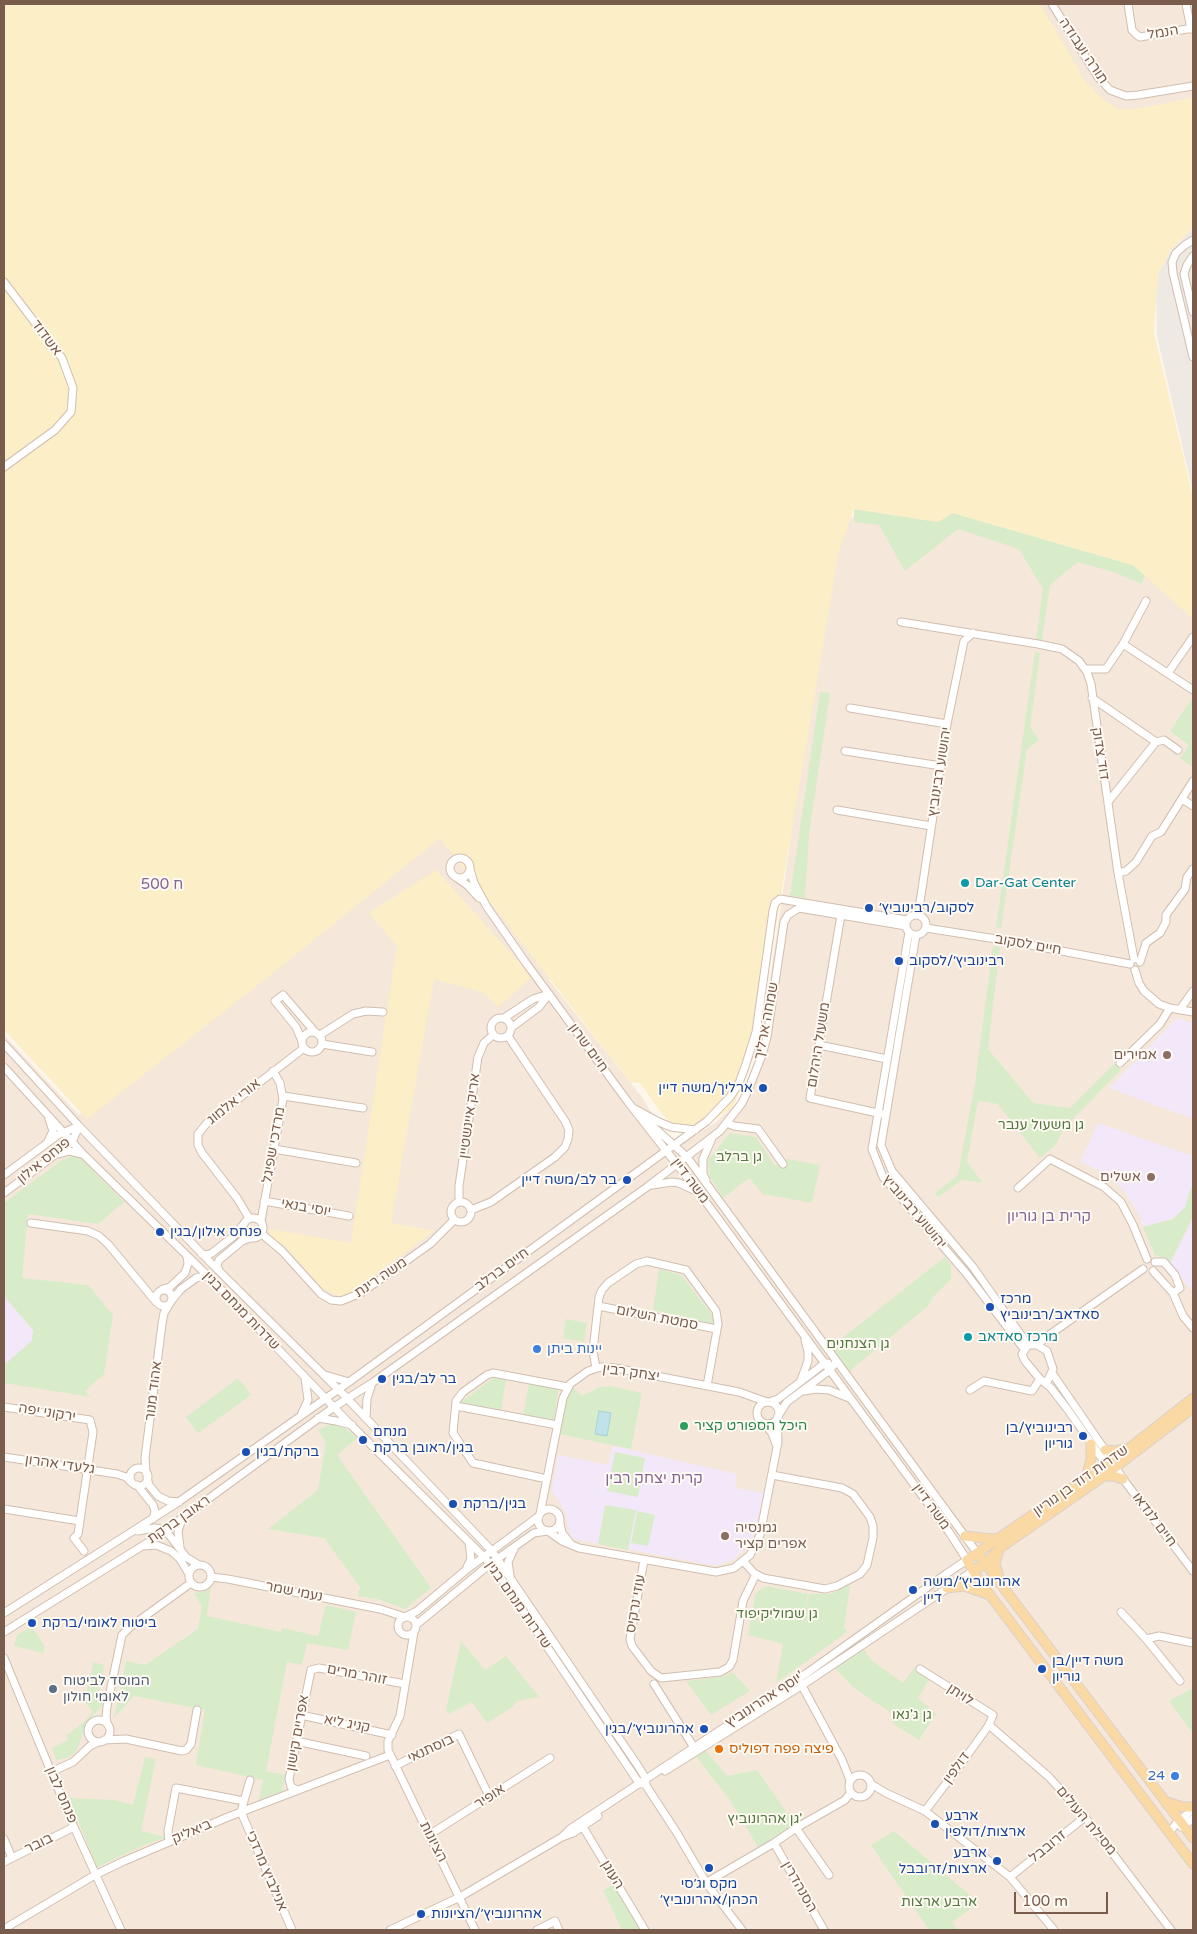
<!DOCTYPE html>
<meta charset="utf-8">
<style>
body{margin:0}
#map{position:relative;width:1197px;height:1934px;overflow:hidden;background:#fdf6ec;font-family:"Varela Round",sans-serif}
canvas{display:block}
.frame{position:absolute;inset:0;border:5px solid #7a5c4d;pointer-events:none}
.scale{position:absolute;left:1014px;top:1892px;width:94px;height:22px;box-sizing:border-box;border:2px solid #7a5c4d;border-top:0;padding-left:6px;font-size:15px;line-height:18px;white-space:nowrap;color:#7a5c4d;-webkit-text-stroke:4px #fffaf3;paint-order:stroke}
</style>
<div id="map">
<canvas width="1197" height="1934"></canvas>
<div class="frame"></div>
<div class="scale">100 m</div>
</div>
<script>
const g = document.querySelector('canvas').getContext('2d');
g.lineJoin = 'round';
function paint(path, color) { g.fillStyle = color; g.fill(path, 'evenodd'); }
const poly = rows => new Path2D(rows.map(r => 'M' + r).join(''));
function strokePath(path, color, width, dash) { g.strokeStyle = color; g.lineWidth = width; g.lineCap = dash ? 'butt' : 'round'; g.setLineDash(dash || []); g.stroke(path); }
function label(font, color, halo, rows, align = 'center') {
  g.font = font + ' "Varela Round","Noto Sans Hebrew",sans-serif'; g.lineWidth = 4; g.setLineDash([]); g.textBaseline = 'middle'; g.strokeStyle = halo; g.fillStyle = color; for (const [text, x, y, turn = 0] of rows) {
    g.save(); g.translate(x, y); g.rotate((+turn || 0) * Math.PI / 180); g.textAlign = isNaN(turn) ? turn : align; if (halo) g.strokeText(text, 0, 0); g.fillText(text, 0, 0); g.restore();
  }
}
paint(poly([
 [1034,4,1193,4,1193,104,1133,116,1090,98],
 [901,509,1192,587,1193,590,1193,1930,4,1930,4,1035,79,1115,435,817,556,973,549,980,642,1097,672,1149,715,1123,742,1098,757,1065,781,905,835,525,869,510]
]), '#f5e8da');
paint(poly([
 [1193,228,1193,493,1157,336,1156,291,1158,274,1172,248]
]), '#efe9e4');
paint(poly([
 [1177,1018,1193,1023,1193,1119,1109,1088],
 [1098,1123,1193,1156,1193,1182,1185,1208,1173,1219,1143,1227,1140,1216,1122,1188,1101,1171,1080,1162],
 [1192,1220,1193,1220,1193,1292,1170,1263],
 [4,1296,33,1330,32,1341,4,1365],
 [613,1446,737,1474,735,1488,764,1493,753,1537,745,1549,734,1559,719,1565,712,1565,573,1539,569,1532,566,1513,552,1491,558,1455,608,1465]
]), '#f3e8fa');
paint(poly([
 [854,509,937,522,953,513,1133,565,1145,575,1141,584,1114,572,1078,562,1050,585,1042,640,1036,639,1043,589,1019,549,958,529,905,571,879,525,854,522],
 [1035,652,1040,653,1030,727,1039,740,1027,749,1001,928,996,927],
 [820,692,830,693,809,834,805,898,790,896],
 [1193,697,1193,767,1180,758,1189,745,1170,731],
 [993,946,1000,947,988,1049,1033,1103,1070,1108,1115,1063,1121,1070,1065,1127,1055,1146,1040,1158,998,1104,978,1101,967,1162,983,1183,962,1180,938,1197,935,1193,958,1175,975,1083],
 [730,1133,756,1137,775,1166,787,1159,820,1165,812,1203,763,1194,749,1178,723,1198,710,1176,708,1160],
 [72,1156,81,1158,124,1202,98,1224,28,1214,22,1278,88,1285,113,1315,104,1374,85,1391,90,1397,4,1383,4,1365,32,1341,33,1330,4,1296,4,1203,62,1160],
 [1193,1182,1193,1217,1170,1263,1166,1258,1155,1255,1143,1227,1173,1219,1185,1207],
 [945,1257,951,1265,951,1279,933,1297,928,1306,852,1369,850,1373,831,1347],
 [659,1269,681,1275,713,1316,714,1324,653,1310],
 [566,1319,587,1323,584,1342,563,1338],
 [495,1377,506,1379,501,1410,461,1402],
 [238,1378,251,1395,198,1433,186,1417],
 [529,1383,558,1390,554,1420,523,1415],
 [610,1386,642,1393,631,1449,559,1434,565,1401,573,1387,582,1396,599,1387],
 [331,1424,343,1427,357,1438,337,1455,431,1588,405,1609,377,1599,358,1596,360,1587,324,1538,268,1529,318,1490,326,1442,318,1430],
 [615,1452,645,1458,638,1497,607,1491],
 [605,1505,636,1510,628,1550,598,1544],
 [637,1511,655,1515,648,1546,631,1543],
 [848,1585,850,1587,844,1628,847,1632,776,1683,783,1644,748,1635,755,1596,759,1590,767,1586,808,1594,800,1633,809,1594,831,1594],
 [211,1588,207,1616,281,1632,282,1628,318,1636,326,1605,356,1612,348,1650,307,1643,302,1665,287,1662,266,1771,285,1775,283,1791,259,1800,263,1780,196,1765,205,1710,134,1696,114,1718,126,1661,145,1665,198,1629,202,1606,194,1593,203,1592],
 [32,1627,45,1647,43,1653,14,1646,17,1635],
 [461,1641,485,1670,506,1656,539,1697,517,1701,512,1707,487,1723,472,1702,448,1714,446,1710],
 [863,1648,871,1660,903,1683,914,1668,930,1678,918,1698,936,1714,919,1740,893,1724,893,1714,854,1688,834,1667],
 [93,1662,104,1665,98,1701,103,1702,102,1705,85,1725,79,1745,74,1754,67,1758,56,1760,52,1748,68,1740,67,1735,84,1722,93,1711,83,1700,90,1682],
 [732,1672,750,1691,711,1715,686,1681,725,1676],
 [1193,1688,1193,1733,1169,1701],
 [704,1749,727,1776,757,1770,795,1825,759,1849,730,1800,695,1755],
 [145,1757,156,1759,141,1831,167,1837,142,1846,98,1867,96,1865,69,1798,115,1800,133,1805],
 [894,1831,979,1903,952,1922,958,1930,929,1930,871,1845],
 [614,1885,640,1930,622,1930,603,1890]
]), '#d8ecc9');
paint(poly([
 [4,4,1040,4,1085,81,1101,98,1118,109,1135,109,1193,98,1193,228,1172,248,1158,274,1154,333,1193,497,1193,619,1133,565,953,513,938,522,854,509,839,550,754,1055,733,1107,698,1131,674,1126,662,1114,640,1083,630,1082,440,838,273,973,87,1119,4,1030],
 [436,870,532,977,498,1007,484,993,434,979,391,1223,434,1231,351,1293,339,1296,322,1288,284,1245,268,1236,270,1229,351,1243,397,946,369,913]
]), '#fcefc7');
const water = poly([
 [599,1411,611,1413,607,1436,595,1434,599,1411]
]);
paint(water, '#bfe3e8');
strokePath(water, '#a5d3da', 1);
const minor = poly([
 [1052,4,1098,77,1110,90,1126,96,1138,95,1193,86],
 [1128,4,1132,30,1137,35,1140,37,1193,28],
 [1186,4,1191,29],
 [1193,240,1185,245,1176,253,1172,262,1173,273,1193,357],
 [1193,256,1187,265,1184,274,1193,312],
 [4,282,62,358,73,388,71,412,55,430,4,467],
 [901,622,1038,644,1062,649,1079,661,1087,672,1091,684,1118,873,1134,959],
 [1123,644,1146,601],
 [1085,669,1106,669,1123,644,1193,690],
 [1168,673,1193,637],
 [1092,698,1156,742],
 [850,708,947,724],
 [845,751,941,766],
 [1182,799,1193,806],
 [1108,802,1156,742,1164,740,1178,750],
 [837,810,931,826],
 '450 868a10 10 0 1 1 20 0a10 10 0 1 1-20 0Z',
 [470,869,474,883,487,907,526,963,628,1102,700,1194,949,1532,967,1560,946,1574,807,1673,570,1829,562,1837],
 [1118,873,1126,871,1136,862,1152,836,1161,832,1193,781],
 [457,878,467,885,479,898],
 '906 925a10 10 0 1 1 20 0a10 10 0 1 1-20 0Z',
 [841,915,810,1098,882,1114],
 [918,915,947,724,964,641,973,633],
 [926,928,1009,941,1130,964],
 [909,932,872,1149,883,1177,966,1273,1024,1349],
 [916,935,881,1145,892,1171,973,1267,1028,1345],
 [1140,962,1146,943,1160,933,1166,922,1166,915,1185,889,1187,877,1193,869],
 [1135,970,1139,983,1144,991,1159,1004,1170,1008,1193,1012],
 [1181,1008,1193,991],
 '491 1028a10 10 0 1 1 20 0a10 10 0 1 1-20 0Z',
 [504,1018,533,999,549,994],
 [511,1028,539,1007,549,994],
 '302 1042a10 10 0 1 1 20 0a10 10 0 1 1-20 0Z',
 [320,1035,353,1014,366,1011,383,1012],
 [302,1041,296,1027,275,1001,283,995,315,1032],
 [4,1044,79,1126,212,1264,343,1394,492,1551,638,1766,646,1779,646,1782],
 [322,1044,372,1052],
 [819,1045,887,1059],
 [1120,1063,1160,1024,1170,1008],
 [4,1067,84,1155,210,1278,352,1426,484,1557,498,1574,639,1783,643,1784],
 [283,1096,363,1108],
 [635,1109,659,1122,671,1127,695,1130],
 [646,1120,687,1157,978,1554],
 [727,1123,734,1126,758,1129,783,1164],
 [48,1141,53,1131,49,1119],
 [274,1149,356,1163],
 [59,1154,69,1151,82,1154],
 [4,1175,58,1135,79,1126],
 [706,1180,703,1174,703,1159,712,1138],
 [652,1185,672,1182,679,1183,696,1191],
 [1018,1188,1050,1159,1104,1187,1121,1202,1133,1225,1147,1259],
 [4,1193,72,1142,79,1126],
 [264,1201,349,1216],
 '451 1212a10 10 0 1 1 20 0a10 10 0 1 1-20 0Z',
 [459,1202,459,1186,478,1057,484,1043,493,1035],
 [471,1210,491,1202,555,1157,565,1147,568,1139,569,1130,565,1121,508,1036],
 '243 1228a10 10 0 1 1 20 0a10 10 0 1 1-20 0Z',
 [249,1218,237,1198,202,1153,198,1145,198,1134,207,1123,304,1048],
 [261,1221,283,1099,280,1083,273,1071],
 [31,1223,88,1231,99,1236,108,1244,156,1302],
 [262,1234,282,1251,321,1294,331,1300,341,1301,361,1293,430,1244,454,1220],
 [202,1254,207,1255,212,1253,235,1235,242,1226],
 [219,1271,217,1265,219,1260,242,1241,250,1238],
 [1153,1271,1173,1293,1180,1288,1175,1275,1164,1262,1155,1262],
 [163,1289,170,1287,185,1273,188,1264,187,1256],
 '156 1298a8 8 0 1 1 16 0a8 8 0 1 1-16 0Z',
 [1173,1293,1183,1316,1193,1328],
 [172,1300,181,1289,196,1278,204,1276,210,1278],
 [598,1306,717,1329],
 [1028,1345,1037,1345,1047,1351,1053,1369,1048,1380,1044,1382,1040,1379,1025,1361,1022,1354,1028,1345],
 [1037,1345,1049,1335,1143,1269],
 [596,1368,593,1351,599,1297,602,1290,608,1283,636,1264,647,1261,686,1270,716,1311,718,1324,707,1386],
 [1052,1373,1105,1450,1123,1479,1193,1571],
 [325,1375,349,1382],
 [801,1380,808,1361,808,1352,805,1340],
 [1044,1382,1051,1388,1068,1410,1105,1463,1111,1465],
 [970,1390,984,1381,1032,1391,1040,1379],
 [804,1391,816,1389,829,1390,849,1398],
 [769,1402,778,1399,825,1363,828,1363],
 '757 1413a11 11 0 1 1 22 0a11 11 0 1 1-22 0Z',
 [456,1406,557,1425],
 [4,1407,90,1420,93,1432,78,1534,74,1538,84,1551],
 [302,1413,308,1400,305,1378],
 [778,1416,787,1402,830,1370,836,1362],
 [318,1418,336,1421,352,1425],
 [366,1418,367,1399,372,1383],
 [764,1424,772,1433,776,1444],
 [4,1457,117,1474,126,1477,132,1483],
 '130 1477a9 9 0 1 1 18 0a9 9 0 1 1-18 0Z',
 [146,1473,145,1458,162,1324,164,1313,170,1303],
 [147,1478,149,1485,158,1496,168,1501,179,1502],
 [547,1479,473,1463,453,1433,456,1401,463,1392,487,1375,493,1373,568,1387],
 [137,1485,153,1505,155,1511,153,1519],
 '538 1520a11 11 0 1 1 22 0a11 11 0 1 1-22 0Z',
 [4,1509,80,1521],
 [540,1514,563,1398,570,1384,588,1371,601,1367,615,1368,739,1392,767,1402],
 [560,1523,562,1533,570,1543],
 [138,1531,154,1528,163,1529,170,1536,186,1557,199,1565],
 [548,1531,562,1541,579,1548,716,1572,734,1568,750,1555,760,1535,778,1442,777,1418],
 [143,1546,156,1545,171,1551,180,1559,189,1574],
 [180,1547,178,1531,182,1519],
 [644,1560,630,1639,632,1646,651,1671,661,1678,720,1672,729,1667,733,1660,743,1601,756,1574],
 [744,1562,754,1573,763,1578,825,1589,837,1586,860,1574,867,1565,873,1538,873,1526,870,1517,853,1494,842,1488,772,1475],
 '189 1576a11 11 0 1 1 22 0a11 11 0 1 1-22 0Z',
 [467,1567,471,1559,469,1542],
 [510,1575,508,1562,514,1549],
 [211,1577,228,1579,380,1609,405,1617],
 [1121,1612,1146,1639,1159,1636,1193,1643],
 [4,1613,177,1503,349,1382,707,1121,730,1097,739,1083,745,1067,756,1032,773,911,775,903,780,899,907,920],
 [407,1616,417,1611,466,1570,539,1516],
 '398 1626a9 9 0 1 1 18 0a9 9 0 1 1-18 0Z',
 [416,1625,490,1564,534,1533,547,1531],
 [4,1632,147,1543,178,1521,334,1407,372,1383,647,1187,720,1131,742,1103,749,1088,762,1055,767,1037,784,922,788,915,799,908,906,926],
 [414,1632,400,1716,388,1741,388,1750,475,1930],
 [1146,1639,1180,1681],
 [4,1658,74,1827,121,1930],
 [920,1669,993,1715,989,1725,961,1764,925,1811],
 [800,1682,842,1760,850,1780],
 [654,1684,695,1749],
 [301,1715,392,1735],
 '88 1731a11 11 0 1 1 22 0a11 11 0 1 1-22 0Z',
 [107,1723,106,1717,107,1706,122,1635,130,1627,191,1583],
 [989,1725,1049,1777,1085,1817,1171,1930],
 [104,1740,126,1739,182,1751,186,1750,191,1744,197,1710],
 [296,1741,366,1756],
 [395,1766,459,1734,490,1798],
 [665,1771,801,1686,973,1571],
 [51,1772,73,1762,90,1746,98,1742],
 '849 1786a11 11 0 1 1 22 0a11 11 0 1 1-22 0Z',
 [645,1784,677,1833,707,1884,742,1930],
 [871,1784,886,1793,925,1811,1010,1877,1054,1930],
 [297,1790,291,1787,289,1779,311,1670,319,1668,405,1684],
 [244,1801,250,1780],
 [584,1822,583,1827,645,1930],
 [1181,1827,1193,1819],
 [796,1828,829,1875],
 [1169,1833,1179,1820,1193,1810],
 [429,1835,550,1758],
 [4,1839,12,1858],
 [169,1842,168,1831,176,1788,244,1801,241,1812,292,1930],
 [774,1843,824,1930],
 [4,1862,74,1827],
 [1010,1877,1085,1817],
 [707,1884,709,1881,774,1843,796,1828,845,1800,851,1792],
 [4,1929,95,1875,124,1861,228,1817,390,1755],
 [390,1930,460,1897,562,1837,573,1833,598,1816],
 [537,1930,555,1921,559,1930]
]);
const major = poly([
 [1193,1398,1128,1449,967,1560,980,1582,1193,1864],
 [1105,1450,1115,1451,1125,1449],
 [1104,1476,1113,1476,1123,1479],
 [1086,1478,1091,1459,1091,1444],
 [965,1536,992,1539,999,1538],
 [999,1550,995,1563,999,1578],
 [978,1554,1193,1838],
 [973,1571,986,1563,1000,1548,1104,1476,1193,1408],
 [947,1588,964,1586,990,1595],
 [1167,1802,1183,1807,1193,1807]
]);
strokePath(minor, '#d1beb0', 9);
strokePath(major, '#dad1cd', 11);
strokePath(minor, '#fff', 7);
strokePath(major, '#fbd9a5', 9);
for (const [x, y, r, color] of [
 [965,883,5,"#0f9aa8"],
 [869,908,5,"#1a4fb4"],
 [899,961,5,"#1a4fb4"],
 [1167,1055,5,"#8d6e63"],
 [763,1088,5,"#1a4fb4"],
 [1151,1177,5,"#8d6e63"],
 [627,1180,5,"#1a4fb4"],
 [160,1232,5,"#1a4fb4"],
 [990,1307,5,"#1a4fb4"],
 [968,1337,5,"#0f9aa8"],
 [537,1349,5,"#3f7fe0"],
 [382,1379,5,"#1a4fb4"],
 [684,1426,5,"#2e9e5b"],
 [1083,1436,5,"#1a4fb4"],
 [363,1440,5,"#1a4fb4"],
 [246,1452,5,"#1a4fb4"],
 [453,1504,5,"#1a4fb4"],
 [725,1536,5,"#8d6e63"],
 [913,1590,5,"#1a4fb4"],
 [32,1623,5,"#1a4fb4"],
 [1042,1669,5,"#1a4fb4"],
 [53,1689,5,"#5c6f8a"],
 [704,1729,5,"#1a4fb4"],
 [719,1749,5,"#e8710a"],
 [1175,1776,5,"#3f7fe0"],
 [935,1824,5,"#1a4fb4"],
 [997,1861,5,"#1a4fb4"],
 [709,1868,5,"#1a4fb4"],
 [421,1914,5,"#1a4fb4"]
]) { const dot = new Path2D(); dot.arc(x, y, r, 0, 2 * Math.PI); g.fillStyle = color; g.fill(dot); strokePath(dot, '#fffaf3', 2); }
label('14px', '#7a5c4d', '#fffaf3', [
 ["הנמל",1163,33,-9],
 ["תורה ועבודה",1083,51,56],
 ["אשדוד",46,338,53],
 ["דוד צדוק",1100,754,81],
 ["יהושוע רבינוביץ",940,772,-81],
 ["חיים לסקוב",1028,945,10],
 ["שמחה ארליך",767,1021,-79],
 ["משעול היהלום",819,1045,-81],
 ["חיים שרון",588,1048,54],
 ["אורי אלמוג",234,1102,-39],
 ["אריק איינשטיין",470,1116,-82],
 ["מרדכי שפיגל",274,1145,-80],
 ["פנחס אילון",44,1161,-39],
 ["משה דיין",690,1181,53],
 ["יוסי בנאי",306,1208,10],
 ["יהושוע רבינוביץ",914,1212,50],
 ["חיים ברלב",502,1270,-36],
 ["משה רינת",381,1278,-34],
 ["שדרות מנחם בגין",241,1311,46],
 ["סמטת השלום",657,1318,11],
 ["יצחק רבין",631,1373,8],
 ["אהוד מנור",154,1391,-83],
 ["ירקוני יפה",47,1413,9],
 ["גלעדי אהרון",60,1465,8],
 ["שדרות דוד בן גוריון",1081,1481,-35],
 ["משה דיין",931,1507,54],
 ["ראובן ברקת",179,1520,-35],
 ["חיים לנדאו",1154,1520,53],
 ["נעמי שמר",294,1592,11],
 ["עוזי נרקיס",636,1604,-80],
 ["שדרות מנחם בגין",518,1605,55],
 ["זוהר מרים",357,1675,11],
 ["לויתן",960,1695,33],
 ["יוסף אהרונוביץ'",765,1700,-33],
 ["קניג ליא",347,1724,11],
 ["אפריים קישון",298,1733,-80],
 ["בוסתנאי",431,1749,-25],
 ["דולפין",957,1768,-54],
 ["פנחס לבון",61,1795,67],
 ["אופיר",490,1797,-33],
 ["מסילת העולים",1086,1821,50],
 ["ביאליק",192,1832,-23],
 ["הציונות",433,1842,63],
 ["בובר",39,1844,-26],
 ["זרובבל",1048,1847,-39],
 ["אנילביץ מרדכי",266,1871,67],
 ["העוגן",612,1875,59],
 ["הסנהדרין",799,1887,60]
]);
label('14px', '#0d838f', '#fffaf3', [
 ["Dar-Gat Center",975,883],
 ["מרכז סאדאב",978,1337]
], 'left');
label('14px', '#164399', '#fffaf3', [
 ["לסקוב/רבינוביץ׳",879,908],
 ["רבינוביץ׳/לסקוב",909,961],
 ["ארליך/משה דיין",753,1088,"right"],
 ["בר לב/משה דיין",617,1180,"right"],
 ["פנחס אילון/בגין",170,1232],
 ["מרכז",1000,1299],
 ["סאדאב/רבינוביץ",1000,1315],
 ["בר לב/בגין",392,1379],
 ["רבינוביץ/בן",1073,1428,"right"],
 ["גוריון",1073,1444,"right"],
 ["מנחם",373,1432],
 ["בגין/ראובן ברקת",373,1448],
 ["ברקת/בגין",256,1452],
 ["בגין/ברקת",463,1504],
 ["אהרונוביץ׳/משה",923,1582],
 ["דיין",923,1598],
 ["ביטוח לאומי/ברקת",42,1623],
 ["משה דיין/בן",1052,1661],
 ["גוריון",1052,1677],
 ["אהרונוביץ׳/בגין",694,1729,"right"],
 ["ארבע",945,1816],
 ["ארצות/דולפין",945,1832],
 ["ארבע",987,1853,"right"],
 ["ארצות/זרובבל",987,1869,"right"],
 ["מקס וג׳סי",709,1884,"center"],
 ["הכהן/אהרונוביץ׳",709,1900,"center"],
 ["אהרונוביץ׳/הציונות",431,1914]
], 'left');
label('14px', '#785e54', '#fffaf3', [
 ["אמירים",1157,1055],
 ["אשלים",1141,1177],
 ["גמנסיה",735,1528,"left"],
 ["אפרים קציר",735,1544,"left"]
], 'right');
label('14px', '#537a41', '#fffaf3', [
 ["גן משעול ענבר",1041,1125],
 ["גן ברלב",739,1157],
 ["גן הצנחנים",858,1344],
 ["גן שמוליקיפוד",777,1614],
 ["גן ג'נאו",912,1715],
 ["גן אהרונוביץ'",765,1819],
 ["ארבע ארצות",939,1902]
]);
label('14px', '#366cbe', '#fffaf3', [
 ["יינות ביתן",547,1349],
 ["24",1165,1776,"right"]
], 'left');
label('14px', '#27864d', '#fffaf3', [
 ["היכל הספורט קציר",694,1426]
], 'left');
label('14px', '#4e5e75', '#fffaf3', [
 ["המוסד לביטוח",63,1681],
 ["לאומי חולון",63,1697]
], 'left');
label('14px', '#c56008', '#fffaf3', [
 ["פיצה פפה דפוליס",729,1749]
], 'left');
label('15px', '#846695', '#fffaf3', [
 ["ח 500",162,885],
 ["קרית בן גוריון",1049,1217],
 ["קרית יצחק רבין",654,1479]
]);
</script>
